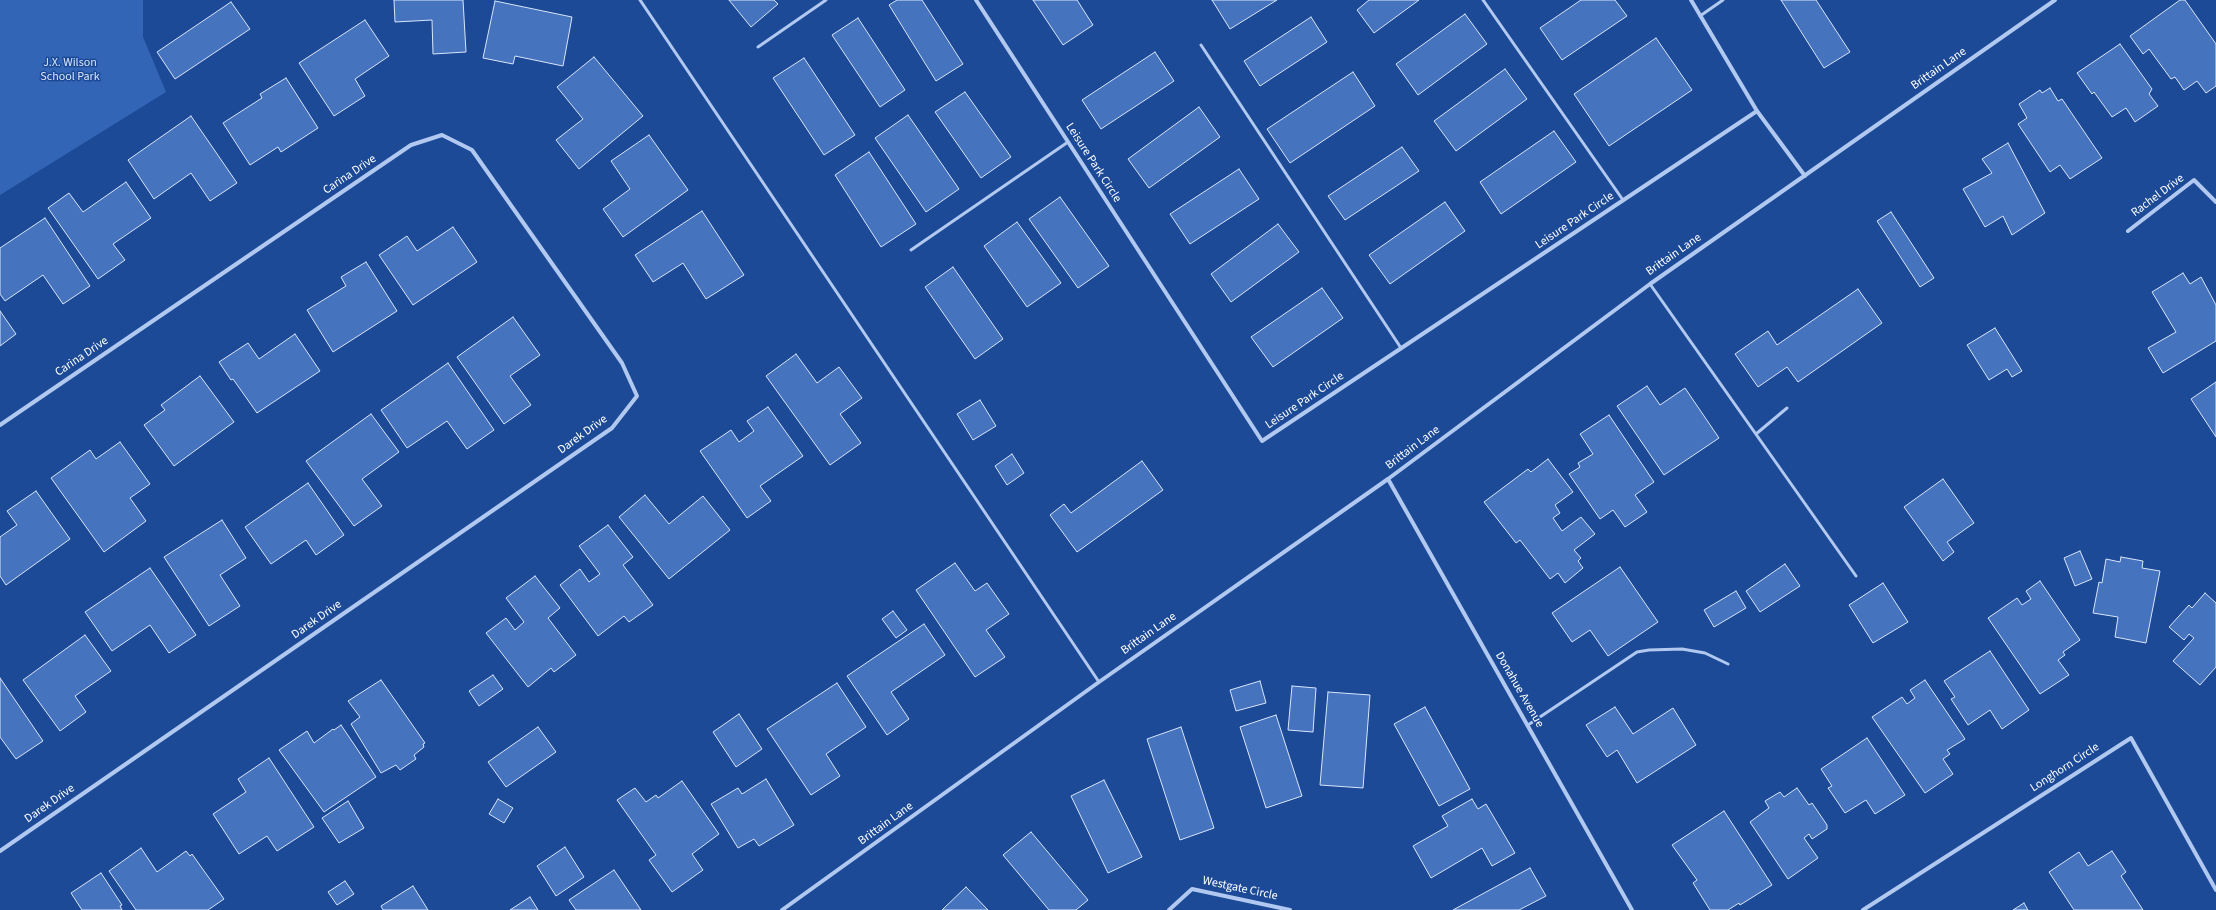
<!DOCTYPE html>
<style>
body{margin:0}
canvas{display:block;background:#1c4a97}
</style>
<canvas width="2216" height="910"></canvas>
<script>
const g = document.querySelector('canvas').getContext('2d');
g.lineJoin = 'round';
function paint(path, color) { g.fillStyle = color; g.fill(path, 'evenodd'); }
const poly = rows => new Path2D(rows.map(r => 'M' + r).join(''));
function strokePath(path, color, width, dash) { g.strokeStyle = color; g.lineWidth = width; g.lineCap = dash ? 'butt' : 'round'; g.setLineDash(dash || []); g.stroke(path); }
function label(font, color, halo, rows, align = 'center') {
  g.font = font + ' "Source Sans 3",sans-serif'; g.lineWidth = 3; g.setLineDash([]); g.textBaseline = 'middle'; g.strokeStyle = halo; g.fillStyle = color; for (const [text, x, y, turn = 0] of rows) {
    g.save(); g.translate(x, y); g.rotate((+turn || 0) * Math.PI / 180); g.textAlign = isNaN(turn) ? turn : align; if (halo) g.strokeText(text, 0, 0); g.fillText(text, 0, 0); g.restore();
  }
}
paint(poly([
 [0,0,143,0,143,37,166,92,0,195]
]), '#3365b6');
const building = poly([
 [394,0,463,0,466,52,433,54,432,20,395,22,394,0],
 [729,0,774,0,778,4,751,27,729,0],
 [897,0,922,0,963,64,936,81,889,5,897,0],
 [1033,0,1077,0,1093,25,1063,45,1033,0],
 [1212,0,1277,0,1230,29,1212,0],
 [1369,0,1419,0,1374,33,1357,10,1369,0],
 [1581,0,1615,0,1627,16,1562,60,1540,28,1581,0],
 [1781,0,1816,0,1850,52,1824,68,1781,0],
 [2180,0,2185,0,2216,44,2216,86,2206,93,2197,81,2184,90,2175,77,2171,79,2149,49,2143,54,2130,36,2180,0],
 [495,1,572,17,563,66,515,56,513,64,483,58,495,1],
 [231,2,250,29,175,79,157,52,231,2],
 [1465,14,1487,44,1418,95,1396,64,1465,14],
 [1311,17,1327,42,1260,86,1244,61,1311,17],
 [858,18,905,90,880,107,832,35,858,18],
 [365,20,389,56,355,79,365,96,334,116,299,63,365,20],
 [1656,38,1692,90,1609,146,1574,94,1656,38],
 [2120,44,2152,89,2149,94,2158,106,2135,122,2126,108,2112,117,2094,92,2092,94,2077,73,2120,44],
 [1155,52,1174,81,1101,129,1082,100,1155,52],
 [594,57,643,116,579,169,556,140,583,119,557,87,594,57],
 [804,58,855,135,824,155,773,78,804,58],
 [1505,69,1527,99,1456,151,1434,121,1505,69],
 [1353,72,1375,106,1290,163,1267,129,1353,72],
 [286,78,318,128,281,152,278,147,250,165,223,123,262,98,260,94,286,78],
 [2050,88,2058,101,2062,99,2102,158,2070,179,2060,165,2050,172,2018,124,2027,118,2019,104,2040,90,2042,93,2050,88],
 [965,92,1011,157,981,178,935,112,965,92],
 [1199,107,1220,137,1149,188,1128,159,1199,107],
 [908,115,959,189,926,212,875,138,908,115],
 [191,116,237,183,210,201,191,173,154,199,128,160,191,116],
 [1554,131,1576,162,1501,214,1480,182,1554,131],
 [649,135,688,190,623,237,603,209,630,189,611,161,649,135],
 [2008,143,2045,213,2012,235,2003,216,1985,227,1963,189,1992,173,1982,159,2008,143],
 [1402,147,1419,171,1345,220,1328,196,1402,147],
 [869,152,916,224,881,247,835,175,869,152],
 [1239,169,1259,199,1190,244,1170,214,1239,169],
 [126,182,151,218,113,244,125,260,98,279,48,208,69,193,83,212,126,182],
 [1060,197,1109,266,1078,288,1029,219,1060,197],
 [1445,202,1465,231,1390,284,1369,255,1445,202],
 [702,211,744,275,706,299,683,263,653,282,635,255,702,211],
 [1891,212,1934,278,1920,287,1877,221,1891,212],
 [45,218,90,286,63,304,43,275,5,301,0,294,0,248,45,218],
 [1017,222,1061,283,1027,307,984,246,1017,222],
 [1278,224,1299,252,1231,302,1211,274,1278,224],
 [453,227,477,262,413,305,379,255,407,236,417,251,453,227],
 [366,262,397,311,333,352,307,310,346,286,341,277,366,262],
 [953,267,1003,339,975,359,925,287,953,267],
 [2183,273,2190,284,2201,277,2216,305,2216,341,2163,373,2148,348,2176,332,2152,292,2183,273],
 [1322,288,1343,318,1273,367,1251,337,1322,288],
 [1858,289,1882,323,1798,382,1787,367,1758,387,1735,354,1768,331,1777,345,1858,289],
 [0,311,16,334,0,346,0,311],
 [513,317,540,355,510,376,531,405,504,424,457,357,513,317],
 [1995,328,2022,371,2012,377,2007,369,1989,380,1967,345,1995,328],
 [295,334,320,371,257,413,233,379,231,380,219,362,248,343,259,359,295,334],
 [796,354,817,383,839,367,862,398,840,414,861,443,830,465,766,376,796,354],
 [448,363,494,430,467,449,447,421,407,448,381,410,448,363],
 [200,376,234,422,174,466,144,425,165,410,161,405,200,376],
 [2216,382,2216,437,2191,399,2216,382],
 [1647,386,1660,405,1685,388,1719,438,1664,475,1617,406,1647,386],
 [980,400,996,426,973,440,957,414,980,400],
 [768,407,803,456,760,486,771,501,747,518,700,451,731,430,739,442,754,431,747,421,768,407],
 [371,414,399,452,362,479,382,506,354,526,306,461,371,414],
 [1609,415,1654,482,1635,495,1647,512,1625,527,1613,510,1600,519,1569,474,1580,467,1578,463,1593,454,1580,434,1609,415],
 [120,442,150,484,130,498,146,521,104,552,51,478,90,450,96,459,120,442],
 [1012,454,1024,473,1007,485,995,466,1012,454],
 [1548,459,1573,492,1555,505,1560,513,1553,518,1562,531,1581,517,1595,534,1574,550,1581,558,1578,561,1583,568,1565,583,1558,573,1550,579,1520,540,1516,543,1484,502,1528,469,1531,472,1548,459],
 [1142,461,1163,490,1077,552,1050,515,1064,504,1071,513,1142,461],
 [1943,479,1974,523,1947,542,1954,552,1943,561,1904,507,1943,479],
 [308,483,344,535,316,555,306,540,271,564,245,527,308,483],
 [36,491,70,539,6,585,0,576,0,537,17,525,7,511,36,491],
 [645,495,669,524,703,496,730,530,669,579,619,517,645,495],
 [222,520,246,558,220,575,240,606,209,626,164,557,222,520],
 [608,525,633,557,623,565,653,605,629,622,624,616,598,636,560,585,580,569,589,582,600,574,579,546,608,525],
 [2080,551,2092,579,2075,586,2064,558,2080,551],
 [2121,557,2143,561,2142,568,2160,571,2146,643,2115,637,2118,617,2093,613,2099,582,2102,583,2106,559,2120,562,2121,557],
 [955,563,975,591,987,583,1009,614,986,630,1005,657,975,677,916,590,955,563],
 [1785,564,1800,586,1760,612,1746,591,1785,564],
 [1620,567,1658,622,1608,656,1590,630,1572,642,1552,613,1620,567],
 [150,568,196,635,169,653,150,625,112,651,85,612,150,568],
 [535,576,560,608,548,618,576,655,554,672,551,668,528,687,486,633,506,618,515,630,524,622,506,598,535,576],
 [2040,581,2080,640,2063,652,2065,655,2058,660,2069,675,2040,694,1988,618,2017,598,2022,605,2031,599,2026,591,2040,581],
 [1883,583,1908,622,1873,643,1849,605,1883,583],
 [1736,591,1746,608,1714,627,1704,610,1736,591],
 [2205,593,2216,603,2216,667,2200,685,2173,661,2194,638,2189,634,2184,640,2169,627,2189,605,2192,608,2205,593],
 [893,611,907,630,896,638,882,619,893,611],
 [924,624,945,655,891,692,909,719,887,735,847,676,924,624],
 [85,635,111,671,75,696,86,712,60,731,23,680,85,635],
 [1990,651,2029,710,2002,729,1990,710,1968,725,1951,699,1955,697,1944,681,1990,651],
 [493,675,503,689,479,706,469,691,493,675],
 [0,678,43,741,16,759,0,737,0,678],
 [381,680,425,743,423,744,424,747,414,755,416,759,400,770,396,765,381,773,351,724,360,717,348,701,381,680],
 [1925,680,1965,739,1947,750,1950,754,1943,759,1953,774,1925,793,1872,717,1902,697,1907,704,1915,698,1910,690,1925,680],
 [1260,681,1266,703,1236,711,1230,690,1260,681],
 [837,683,866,727,826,754,840,776,811,795,767,729,837,683],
 [1292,686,1316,688,1313,732,1288,730,1292,686],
 [1328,692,1370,695,1363,788,1320,785,1328,692],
 [1425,707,1470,789,1439,806,1394,724,1425,707],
 [1615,707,1633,734,1673,708,1696,745,1637,783,1617,750,1607,757,1586,725,1615,707],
 [739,714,762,749,736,767,713,732,739,714],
 [1276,715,1302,796,1266,808,1240,727,1276,715],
 [341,725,376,777,324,812,279,750,307,731,314,743,333,729,334,730,341,725],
 [538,727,556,752,506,787,488,762,538,727],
 [1181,727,1214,828,1180,840,1147,739,1181,727],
 [1867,738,1905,795,1875,814,1866,800,1845,813,1828,788,1832,786,1821,769,1867,738],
 [269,758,314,827,277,851,267,836,239,854,213,814,246,792,238,779,269,758],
 [766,779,794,825,759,846,754,839,738,848,711,804,738,788,742,794,766,779],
 [1104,780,1142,857,1108,873,1071,796,1104,780],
 [682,781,719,834,692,854,703,870,672,892,649,860,656,855,617,800,635,788,646,802,656,795,658,798,682,781],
 [1797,788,1809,805,1812,803,1827,825,1827,829,1812,839,1809,834,1804,838,1818,858,1788,879,1750,822,1769,808,1765,801,1780,792,1784,797,1797,788],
 [498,799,513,808,504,823,489,814,498,799],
 [1472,799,1478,809,1486,804,1515,853,1492,866,1482,848,1431,878,1413,846,1448,826,1442,816,1472,799],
 [348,801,364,828,339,843,322,818,348,801],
 [1724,811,1772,885,1740,905,1739,903,1728,910,1710,910,1693,883,1697,880,1672,845,1724,811],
 [1031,832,1088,900,1076,910,1049,910,1003,855,1031,832],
 [565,847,584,877,556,896,537,866,565,847],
 [141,848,157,872,186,851,190,856,192,854,224,899,208,910,136,910,109,871,141,848],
 [2112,851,2126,872,2121,876,2143,910,2074,910,2049,872,2079,852,2088,866,2112,851],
 [1530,868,1546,896,1519,910,1453,910,1530,868],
 [614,870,641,910,576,910,569,900,614,870],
 [101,873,122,905,120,906,122,910,82,910,71,893,101,873],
 [345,881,354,894,337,905,328,892,345,881],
 [413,886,428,910,383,910,381,906,413,886],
 [966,887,988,910,942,910,966,887],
 [530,897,538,910,510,910,530,897],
 [2024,903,2028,910,2013,910,2024,903]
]);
paint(building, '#4573be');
strokePath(building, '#d7e5fb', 1);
strokePath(poly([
 [640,0,1099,682],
 [1483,0,1623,200],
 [1700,16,1723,0],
 [1201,45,1401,348],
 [758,47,826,0],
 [911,250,1068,142],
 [1650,284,1856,576],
 [1756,434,1787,408],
 [1528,725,1637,652,1649,650,1682,649,1705,653,1728,664]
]), '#b1c9f0', 3);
strokePath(poly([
 [976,0,1262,441,1757,111],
 [1691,0,1757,111,1805,176],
 [2128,231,2194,180,2216,202],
 [0,425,411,145,442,135,472,150,622,363,637,396,612,428,0,851],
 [1388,479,1632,910],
 [782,910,1099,682,1388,479,1650,284,2055,0],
 [1169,910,1192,889,1290,910],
 [1863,910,2131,738,2216,890]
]), '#b1c9f0', 4);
label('12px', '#d7e5fb', '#1c4a97', [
 ["J.X. Wilson",70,63],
 ["School Park",70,77]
]);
label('12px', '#fff', '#1c4a97', [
 ["Brittain Lane",1939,69,-35],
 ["Leisure Park Circle",1093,163,57],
 ["Carina Drive",350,175,-34],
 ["Rachel Drive",2158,196,-37],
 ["Leisure Park Circle",1575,221,-34],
 ["Brittain Lane",1674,255,-35],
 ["Carina Drive",82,357,-34],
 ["Leisure Park Circle",1305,401,-34],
 ["Darek Drive",583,435,-36],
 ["Brittain Lane",1413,448,-37],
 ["Darek Drive",317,620,-35],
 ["Brittain Lane",1149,634,-35],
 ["Donahue Avenue",1519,690,60],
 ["Longhorn Circle",2065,768,-33],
 ["Darek Drive",50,804,-35],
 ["Brittain Lane",886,824,-36],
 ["Westgate Circle",1240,889,12]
]);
</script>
